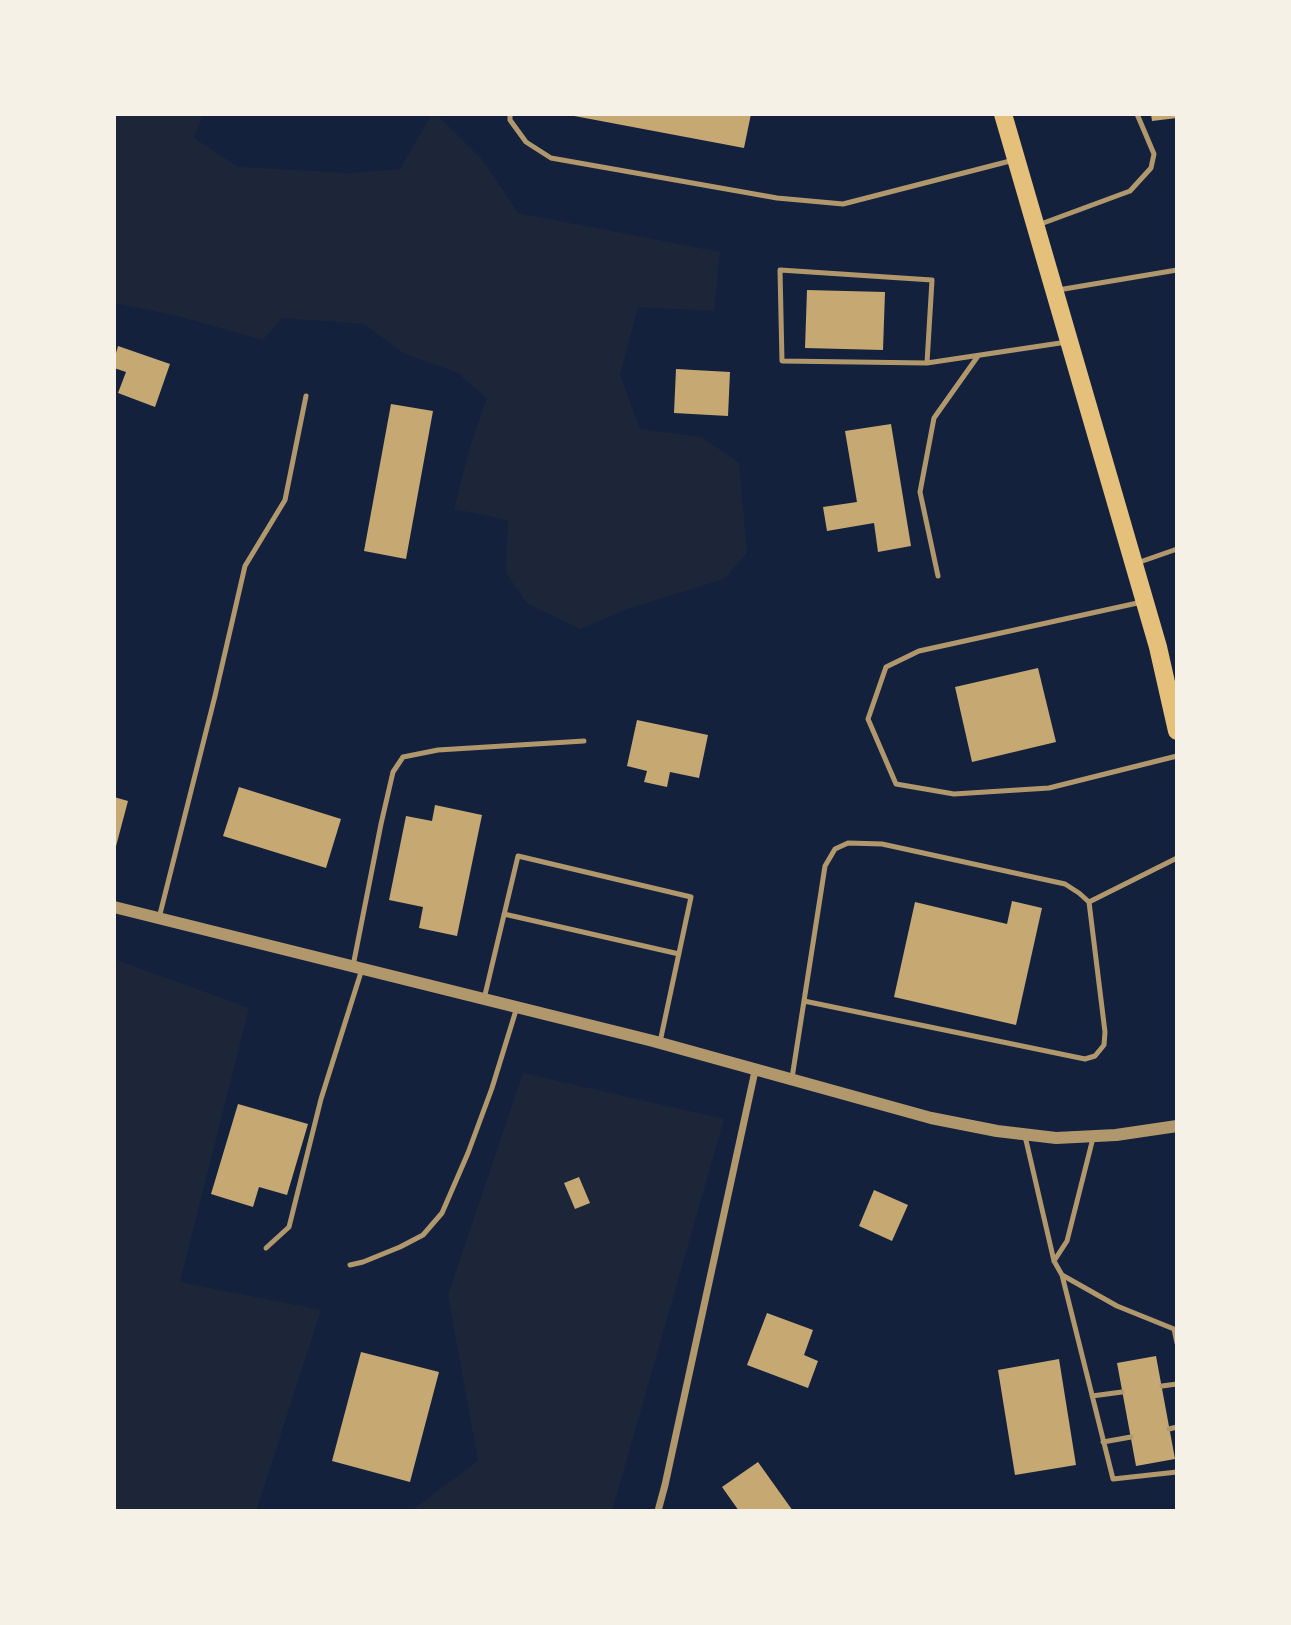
<!DOCTYPE html>
<style>
body{margin:0}
#map{position:relative;width:1291px;height:1625px;overflow:hidden;background:#14213d;font-family:"IBM Plex Sans",sans-serif}
canvas{display:block}
.frame{position:absolute;inset:0;border:116px solid #f6f1e7;pointer-events:none}
</style>
<div id="map">
<canvas width="1291" height="1625"></canvas>
<div class="frame"></div>
</div>
<script>
const g = document.querySelector('canvas').getContext('2d');
g.lineJoin = 'round';
function paint(path, color) { g.fillStyle = color; g.fill(path, 'evenodd'); }
const poly = rows => new Path2D(rows.map(r => 'M' + r).join(''));
function strokePath(path, color, width, dash) { g.strokeStyle = color; g.lineWidth = width; g.lineCap = dash ? 'butt' : 'round'; g.setLineDash(dash || []); g.stroke(path); }
paint(poly([
 [114,114,203,114,194,138,238,167,350,173,400,169,432,114,436,114,481,158,518,213,720,252,714,311,638,307,620,375,640,429,702,437,739,463,747,553,724,579,627,609,580,629,528,604,506,573,508,520,454,509,471,444,487,398,456,372,405,354,364,324,282,318,263,340,174,315,114,303],
 [114,959,249,1008,180,1282,321,1310,256,1511,114,1511],
 [523,1073,724,1119,612,1511,411,1511,478,1461,448,1295]
]), '#1d2539');
paint(poly([
 [569,114,751,114,744,148,569,115],
 [1151,114,1177,114,1177,118,1152,121],
 [807,290,885,292,883,350,805,348],
 [118,346,170,364,155,407,118,393,126,372,114,368,114,360],
 [676,369,730,372,728,416,674,413],
 [391,404,433,411,406,559,364,551],
 [891,424,911,546,878,552,874,523,827,531,823,507,857,502,845,431],
 [1038,668,1056,742,972,762,955,687],
 [637,720,708,735,699,778,670,772,667,787,644,782,647,771,627,766],
 [239,787,341,819,326,868,223,836],
 [114,797,128,801,115,850,114,850],
 [435,805,482,815,457,936,419,928,423,907,389,900,406,816,432,821],
 [1012,901,1042,908,1016,1025,894,997,915,902,1007,924],
 [238,1104,308,1124,287,1195,259,1187,253,1207,211,1194],
 [579,1177,590,1203,575,1209,564,1183],
 [874,1190,908,1205,892,1241,859,1226],
 [767,1313,813,1330,804,1355,818,1361,808,1388,747,1365],
 [361,1352,439,1372,410,1482,332,1461],
 [1156,1356,1175,1459,1136,1466,1117,1363],
 [1059,1359,1076,1465,1015,1475,998,1370],
 [758,1462,793,1511,739,1511,722,1487]
]), '#c6a872');
strokePath(poly([
 [510,114,510,120,526,142,551,158,777,198,843,204,1014,160],
 [1038,225,1130,191,1151,168,1154,154,1137,114],
 [1058,290,1177,270],
 [927,363,932,280,780,270,782,361,927,363,1067,342],
 [1137,563,1177,549],
 [938,576,920,492,934,418,978,356],
 [1142,602,919,651,886,667,868,719,896,784,954,794,1049,788,1177,756],
 [1089,902,1177,858],
 [504,914,679,954],
 [159,918,215,696,245,566,285,500,306,396],
 [353,966,381,824,393,772,403,757,438,750,584,741],
 [484,999,518,856,691,897,660,1042],
 [792,1078,804,1001,821,892,825,866,835,849,848,843,882,844,1065,884,1079,893,1089,902,1105,1032,1104,1045,1095,1056,1085,1059,804,1001],
 [1025,1136,1054,1261,1062,1275,1117,1306,1174,1329,1177,1343],
 [266,1248,289,1227,321,1099,362,969],
 [1054,1261,1067,1241,1093,1138],
 [350,1265,363,1262,400,1247,423,1235,442,1213,468,1153,492,1088,517,1007],
 [1062,1275,1113,1479,1177,1472],
 [1162,1386,1177,1384],
 [1092,1396,1122,1392],
 [1169,1429,1177,1427],
 [1103,1442,1131,1437]
]), '#b1986c', 5);
strokePath(poly([
 [658,1511,665,1485,755,1071]
]), '#b1986c', 7);
strokePath(poly([
 [114,907,653,1041,931,1118,997,1131,1056,1138,1116,1135,1177,1126]
]), '#b1986c', 12);
strokePath(poly([
 [1003,114,1158,647,1177,731]
]), '#e5c07b', 18);
</script>
